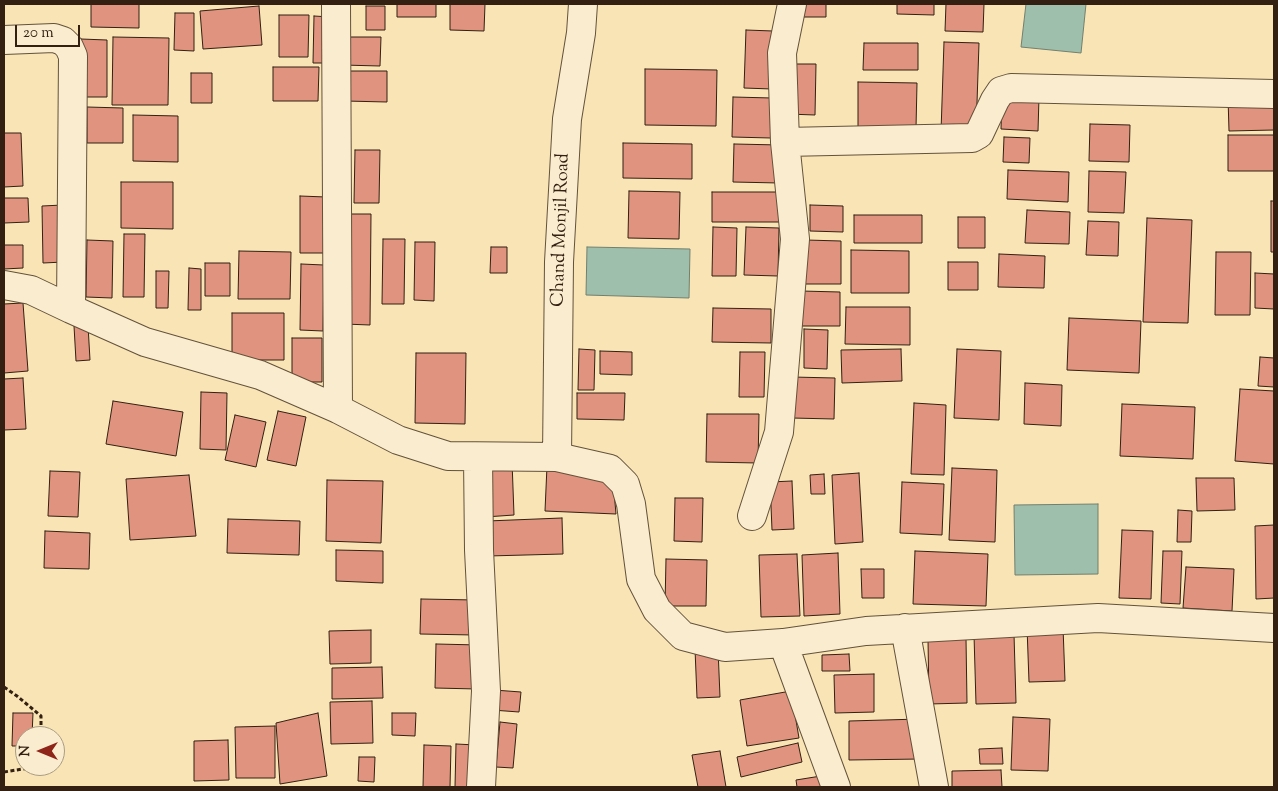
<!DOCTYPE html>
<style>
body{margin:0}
#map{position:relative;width:1278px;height:791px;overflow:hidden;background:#f8e4b5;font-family:"Sorts Mill Goudy",serif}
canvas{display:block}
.frame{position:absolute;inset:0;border:5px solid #332012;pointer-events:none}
.north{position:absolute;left:15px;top:726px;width:50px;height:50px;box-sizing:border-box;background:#faedcf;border:1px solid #aa9b83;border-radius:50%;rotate:270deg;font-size:14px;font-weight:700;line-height:20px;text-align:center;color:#332012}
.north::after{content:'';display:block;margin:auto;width:18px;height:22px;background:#8f2418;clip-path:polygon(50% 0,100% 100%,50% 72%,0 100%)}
.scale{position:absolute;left:15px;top:25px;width:65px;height:22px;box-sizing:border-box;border:2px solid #332012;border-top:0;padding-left:6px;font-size:15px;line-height:18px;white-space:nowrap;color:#332012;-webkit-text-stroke:4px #faedcf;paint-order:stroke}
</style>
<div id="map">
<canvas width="1278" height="791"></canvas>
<div class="frame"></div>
<div class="north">N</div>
<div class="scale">20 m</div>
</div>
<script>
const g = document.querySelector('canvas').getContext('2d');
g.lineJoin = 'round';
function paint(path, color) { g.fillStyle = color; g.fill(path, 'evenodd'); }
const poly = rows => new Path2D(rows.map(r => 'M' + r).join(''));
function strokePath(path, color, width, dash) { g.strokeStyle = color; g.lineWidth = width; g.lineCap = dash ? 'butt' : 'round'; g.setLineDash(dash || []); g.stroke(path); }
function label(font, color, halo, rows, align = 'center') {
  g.font = font + ' "Sorts Mill Goudy",serif'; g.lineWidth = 4.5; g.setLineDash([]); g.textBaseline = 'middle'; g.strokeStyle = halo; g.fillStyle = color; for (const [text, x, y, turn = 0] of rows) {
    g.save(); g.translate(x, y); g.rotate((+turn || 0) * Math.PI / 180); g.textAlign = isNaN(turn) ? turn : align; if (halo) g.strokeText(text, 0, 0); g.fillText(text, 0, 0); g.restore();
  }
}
const water = poly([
 [1026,4,1086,4,1081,53,1021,47,1026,4],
 [587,247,690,249,689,298,586,295,587,247],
 [1098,504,1098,574,1015,575,1014,505,1098,504]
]);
paint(water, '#9dbfab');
strokePath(water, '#737f6e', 1);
const building = poly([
 [91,4,139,4,139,28,91,27,91,4],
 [397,4,436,4,436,17,397,17,397,4],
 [450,4,485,4,484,31,450,30,450,4],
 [796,4,826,4,826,17,796,17,796,4],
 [897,4,934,4,934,15,897,14,897,4],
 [946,4,984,4,983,32,945,31,946,4],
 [259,6,262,45,203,49,200,11,259,6],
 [366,6,385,6,385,30,366,30,366,6],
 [175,13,194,13,194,51,174,50,175,13],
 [279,15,309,15,308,57,279,57,279,15],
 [314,16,330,17,329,63,313,63,314,16],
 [746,30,773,31,772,89,744,88,746,30],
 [113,37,169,38,168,105,112,105,113,37],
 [343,37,381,37,380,66,342,65,343,37],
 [81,39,107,40,107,97,80,97,81,39],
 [944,42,979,43,976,133,941,132,944,42],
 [864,43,918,43,918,70,863,70,864,43],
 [787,64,816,64,815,115,787,114,787,64],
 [273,67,319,67,318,101,273,101,273,67],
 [645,69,717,70,716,126,645,125,645,69],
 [345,71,387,71,387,102,345,101,345,71],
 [191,73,212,73,212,103,191,103,191,73],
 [858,82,917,83,916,128,858,127,858,82],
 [1002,95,1039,97,1038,131,1001,129,1002,95],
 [733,97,772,98,771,138,732,137,733,97],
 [1228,97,1274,97,1274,130,1229,131,1228,97],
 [87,107,123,108,123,143,87,143,87,107],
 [133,115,178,116,178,162,133,161,133,115],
 [1090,124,1130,125,1129,162,1089,161,1090,124],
 [4,133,21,133,23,186,4,187,4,133],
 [1228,135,1274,135,1274,171,1228,171,1228,135],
 [1004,137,1030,138,1029,163,1003,162,1004,137],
 [623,143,692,144,692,179,623,178,623,143],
 [734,144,780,145,779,183,733,182,734,144],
 [355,150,380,150,379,203,354,203,355,150],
 [1008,170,1069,172,1068,202,1007,199,1008,170],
 [1089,171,1126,172,1124,213,1088,212,1089,171],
 [121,182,173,182,173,229,121,228,121,182],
 [629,191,680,192,679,239,628,238,629,191],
 [712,192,785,192,785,222,712,222,712,192],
 [300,196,326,197,326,253,300,253,300,196],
 [4,198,28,198,29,222,4,223,4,198],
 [1271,201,1274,201,1274,252,1271,252,1271,201],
 [63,205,64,262,43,263,42,206,63,205],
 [810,205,843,206,843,232,810,231,810,205],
 [1027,210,1070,212,1069,244,1025,243,1027,210],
 [345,214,371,214,370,325,344,324,345,214],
 [854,215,922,215,922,243,854,243,854,215],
 [958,217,985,217,985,248,958,248,958,217],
 [1147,218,1192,220,1188,323,1143,322,1147,218],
 [1088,221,1119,222,1118,256,1086,255,1088,221],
 [713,227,737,228,736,276,712,276,713,227],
 [746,227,779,228,778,276,744,275,746,227],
 [124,234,145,234,144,297,123,297,124,234],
 [383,239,405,239,404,304,382,304,383,239],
 [87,240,113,241,112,298,86,297,87,240],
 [806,240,841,241,841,284,805,284,806,240],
 [415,242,435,242,434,301,414,300,415,242],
 [4,245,23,245,23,268,4,269,4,245],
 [491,247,507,247,507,273,490,273,491,247],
 [851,250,909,251,909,293,851,293,851,250],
 [239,251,291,252,290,299,238,299,239,251],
 [1216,252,1251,252,1250,315,1215,315,1216,252],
 [999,254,1045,256,1044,288,998,287,999,254],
 [948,262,978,262,978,290,948,290,948,262],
 [205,263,230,263,230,296,205,296,205,263],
 [301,264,324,265,323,331,300,330,301,264],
 [189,268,201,269,201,310,188,310,189,268],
 [156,271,169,271,168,308,156,308,156,271],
 [1255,273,1274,274,1274,309,1255,308,1255,273],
 [801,291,840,292,840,326,801,326,801,291],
 [23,303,28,371,4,373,4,304,23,303],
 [846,307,910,307,910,345,845,344,846,307],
 [713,308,771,309,771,343,712,342,713,308],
 [232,313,284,313,284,360,232,360,232,313],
 [1069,318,1141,321,1139,373,1067,370,1069,318],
 [88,325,90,360,76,361,74,326,88,325],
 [804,329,828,330,827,369,804,368,804,329],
 [292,338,322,338,322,382,292,382,292,338],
 [579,349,595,350,594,390,578,390,579,349],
 [901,349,902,381,842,383,841,350,901,349],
 [957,349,1001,351,999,420,954,418,957,349],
 [600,351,632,352,632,375,600,374,600,351],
 [740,352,765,352,764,397,739,397,740,352],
 [416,353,466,353,465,424,415,423,416,353],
 [1260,357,1274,358,1274,387,1258,386,1260,357],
 [792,377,835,378,834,419,792,418,792,377],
 [23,378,26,429,4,430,4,379,23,378],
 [1025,383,1062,385,1061,426,1024,424,1025,383],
 [1240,389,1274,391,1274,464,1235,461,1240,389],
 [201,392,227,393,226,450,200,449,201,392],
 [577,393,625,393,624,420,577,419,577,393],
 [113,401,183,412,176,456,106,444,113,401],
 [914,403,946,405,944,475,911,474,914,403],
 [1122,404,1195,407,1193,459,1120,456,1122,404],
 [278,411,306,417,296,466,267,460,278,411],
 [707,414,759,414,758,463,706,462,707,414],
 [235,415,266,422,256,467,225,460,235,415],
 [512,461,514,515,485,517,483,463,512,461],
 [547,466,613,480,616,514,545,511,547,466],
 [952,468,997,470,995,542,949,540,952,468],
 [50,471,80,472,78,517,48,516,50,471],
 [859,473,863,542,835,544,832,475,859,473],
 [824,474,825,494,811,494,810,475,824,474],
 [189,475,196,536,130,540,126,479,189,475],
 [1196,478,1234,478,1235,510,1197,511,1196,478],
 [327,480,383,481,381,543,326,541,327,480],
 [792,481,794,529,772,530,770,482,792,481],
 [902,482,944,484,942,535,900,533,902,482],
 [675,498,703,498,702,542,674,541,675,498],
 [1178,510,1192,511,1191,542,1177,542,1178,510],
 [562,518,563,554,488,556,487,521,562,518],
 [228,519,300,521,299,555,227,553,228,519],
 [1274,525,1274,598,1256,599,1255,526,1274,525],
 [1122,530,1153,531,1151,599,1119,598,1122,530],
 [45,531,90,533,89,569,44,568,45,531],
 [336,550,383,551,383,583,336,581,336,550],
 [915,551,988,554,986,606,913,604,915,551],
 [1163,551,1182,551,1180,604,1161,603,1163,551],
 [838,553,840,614,804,616,802,555,838,553],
 [797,554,800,616,761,617,759,555,797,554],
 [666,559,707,560,706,606,665,606,666,559],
 [1186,567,1234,569,1232,611,1183,608,1186,567],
 [861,569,884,569,884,598,862,598,861,569],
 [421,599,475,600,474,635,420,634,421,599],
 [1027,627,1063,627,1065,681,1029,682,1027,627],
 [371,630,371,663,330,664,329,631,371,630],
 [1014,634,1016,703,976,704,974,635,1014,634],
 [966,638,967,703,929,704,928,639,966,638],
 [436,644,479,645,477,689,435,688,436,644],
 [718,648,720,697,697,698,695,649,718,648],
 [849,654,850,671,822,671,822,655,849,654],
 [382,667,383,698,332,699,332,668,382,667],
 [874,674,874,712,835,713,834,675,874,674],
 [494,690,521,692,519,712,492,710,494,690],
 [791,691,799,738,747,746,740,700,791,691],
 [372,701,373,743,331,744,330,702,372,701],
 [13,713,33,713,32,736,25,736,25,746,12,746,13,713],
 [318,713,327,776,280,784,276,723,318,713],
 [392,713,416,713,415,736,392,735,392,713],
 [1013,717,1050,719,1048,771,1011,770,1013,717],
 [920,719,921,759,849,760,849,721,920,719],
 [500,722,517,724,513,768,496,767,500,722],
 [275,726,275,778,236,778,235,727,275,726],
 [228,740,229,780,194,781,194,741,228,740],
 [798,743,802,762,741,777,737,757,798,743],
 [456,744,476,745,475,787,455,787,456,744],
 [424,745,451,746,450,787,423,787,424,745],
 [1002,748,1003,764,980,764,979,749,1002,748],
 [720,751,726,787,698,787,692,755,720,751],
 [359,757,375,757,374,782,358,781,359,757],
 [1001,770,1002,787,952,787,952,771,1001,770],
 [821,776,822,787,797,787,796,780,821,776]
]);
paint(building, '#e0937e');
strokePath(building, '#332012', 1);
const minor = poly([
 [336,4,338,409],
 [4,40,54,38,63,41,69,47,73,56,71,309],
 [785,142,972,138,979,134,995,100,1001,91,1011,88,1274,94],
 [4,285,31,290,71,309,145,342,260,375,338,409,398,440,448,456,557,457,610,469,625,484,631,504,641,579,657,610,683,636,725,647,783,643,866,631,1098,618,1274,628],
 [478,457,479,550,486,691,481,787],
 [557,457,559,262,567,119,581,33,583,4],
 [752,516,779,432,795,239,785,142,782,53,792,4],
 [905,628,934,787],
 [783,643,836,787]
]);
strokePath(minor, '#64513b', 30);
strokePath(poly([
 [4,687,17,696,41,716,41,736],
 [4,772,29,768,32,766]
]), '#332012', 3, [4, 2.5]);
strokePath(minor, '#faedcf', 28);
label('18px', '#332012', '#faedcf', [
 ["Chand Monjil Road",562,230,-88]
]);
</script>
